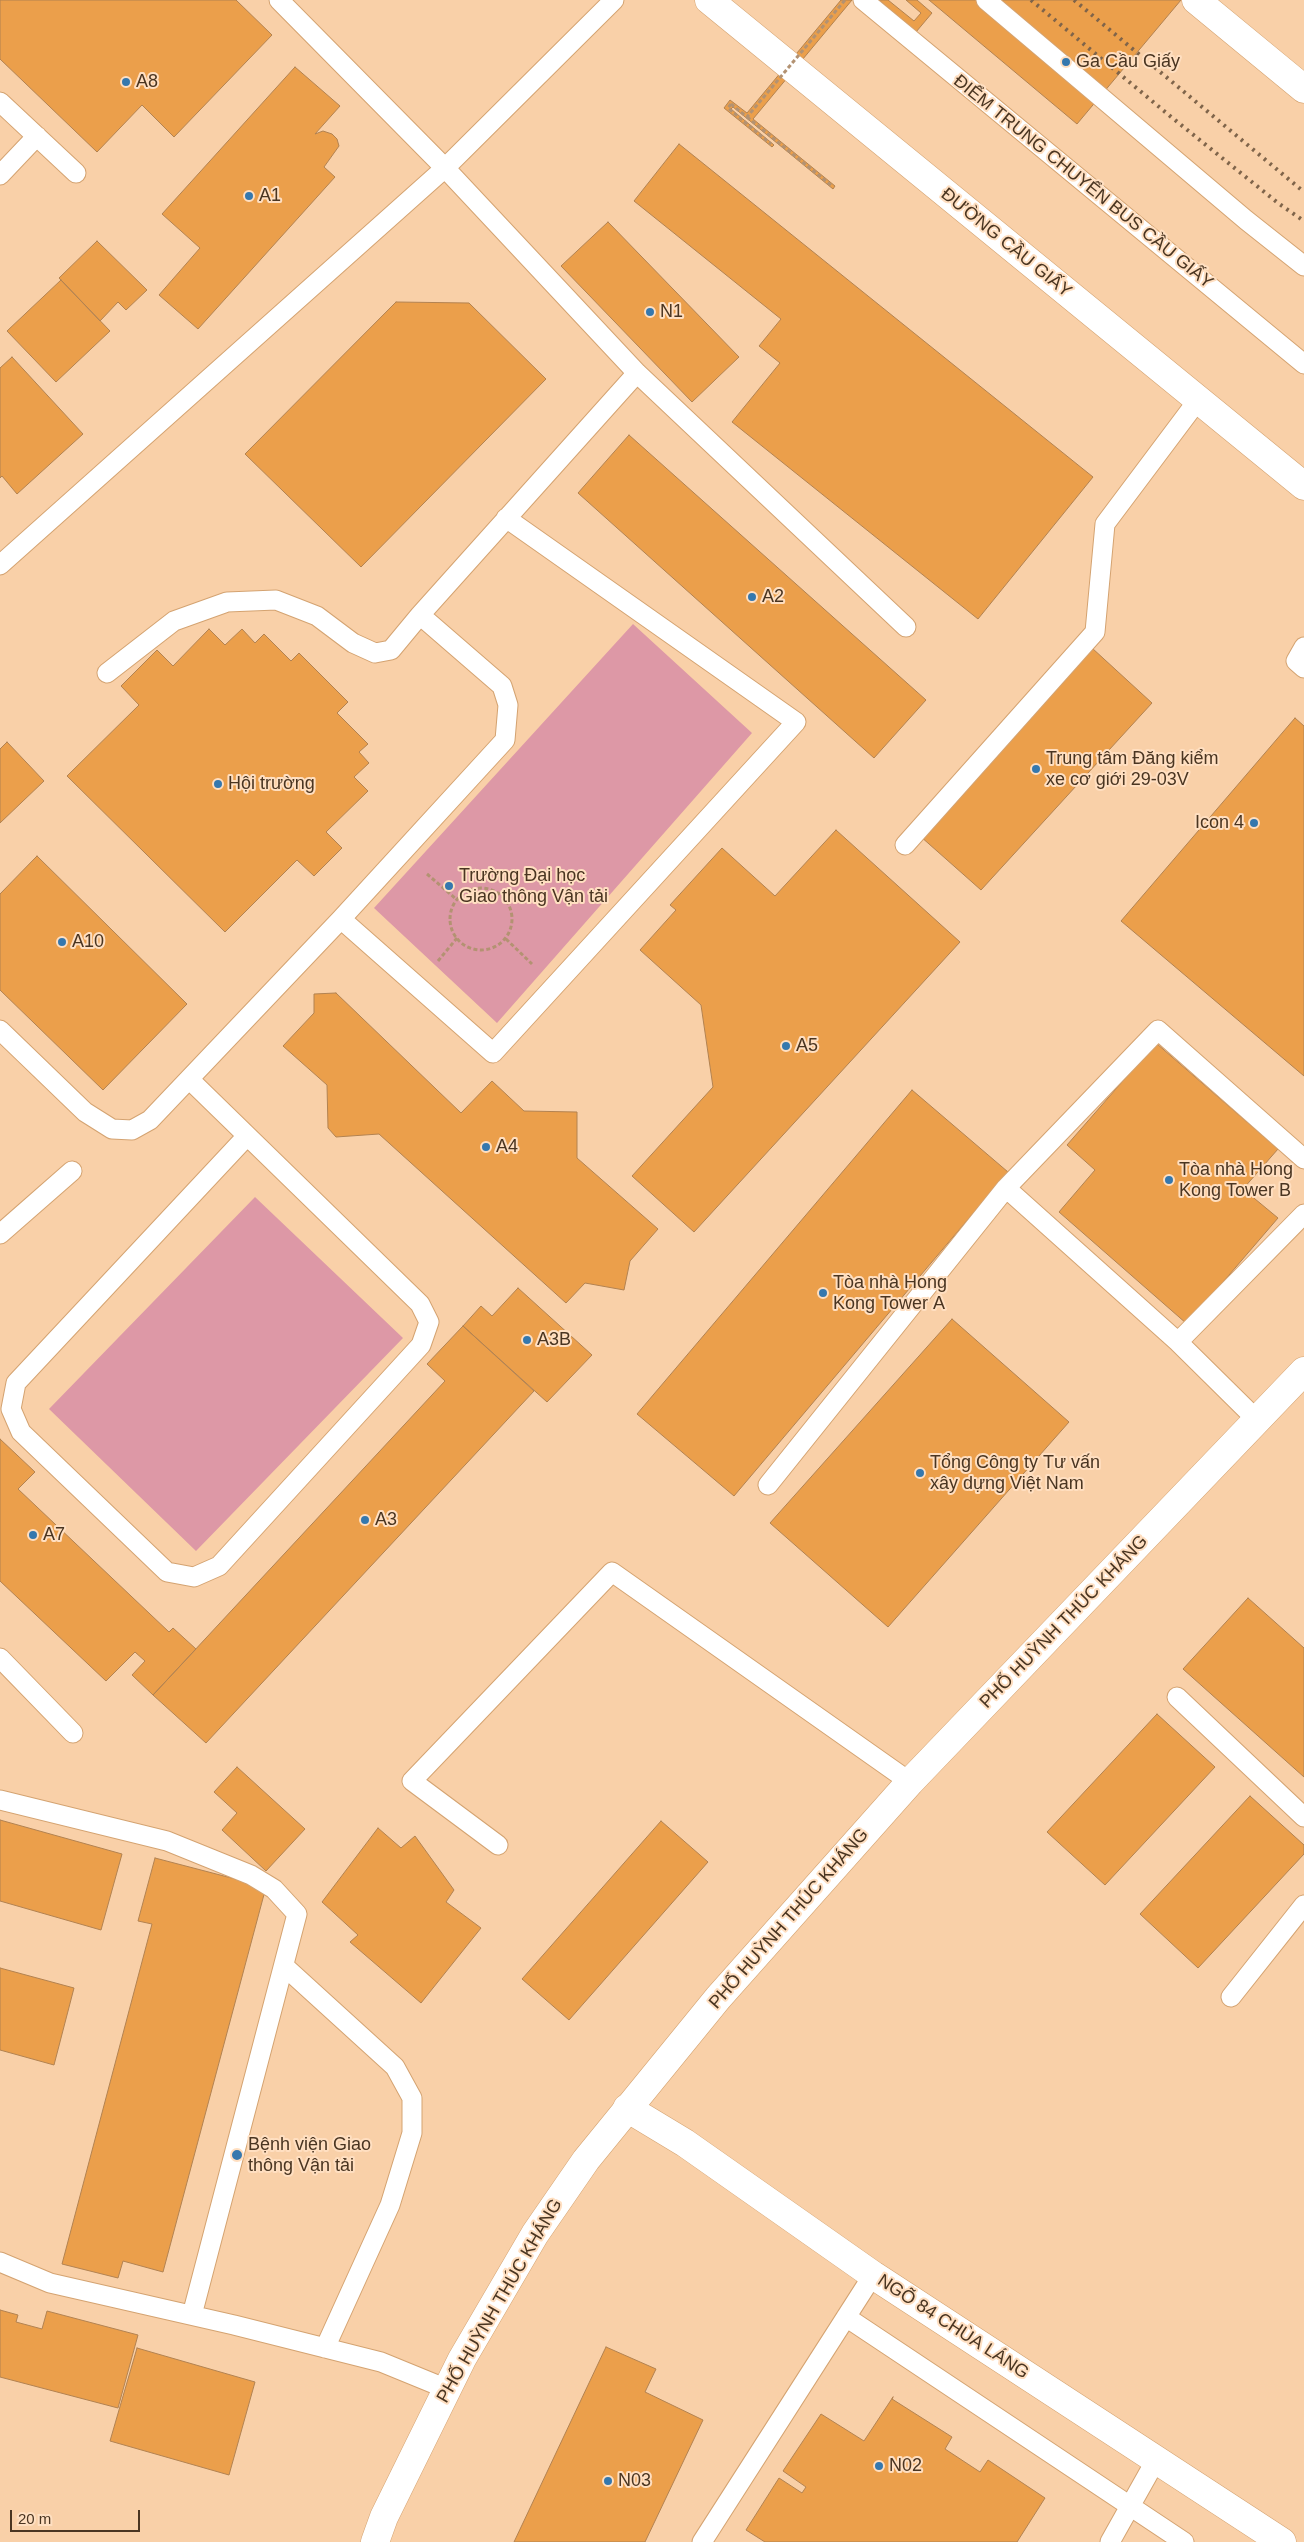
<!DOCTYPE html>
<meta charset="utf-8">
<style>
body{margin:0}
#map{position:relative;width:1304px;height:2542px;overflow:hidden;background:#f9d0a8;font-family:Arial,sans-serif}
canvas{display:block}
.scale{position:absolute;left:10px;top:2510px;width:130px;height:22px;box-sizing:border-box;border:2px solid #4a3521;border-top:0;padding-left:6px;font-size:15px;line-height:18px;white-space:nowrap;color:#4a3521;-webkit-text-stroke:4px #ffdfc1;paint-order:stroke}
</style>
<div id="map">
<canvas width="1304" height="2542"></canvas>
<div class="scale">20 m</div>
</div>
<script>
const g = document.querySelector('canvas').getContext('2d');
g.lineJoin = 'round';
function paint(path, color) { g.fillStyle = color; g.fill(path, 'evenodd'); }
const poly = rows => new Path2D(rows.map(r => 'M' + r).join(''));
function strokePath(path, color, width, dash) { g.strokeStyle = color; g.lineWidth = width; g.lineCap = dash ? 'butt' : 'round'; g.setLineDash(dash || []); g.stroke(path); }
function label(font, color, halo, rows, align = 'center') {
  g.font = font + ' Arial,sans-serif'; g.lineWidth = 4; g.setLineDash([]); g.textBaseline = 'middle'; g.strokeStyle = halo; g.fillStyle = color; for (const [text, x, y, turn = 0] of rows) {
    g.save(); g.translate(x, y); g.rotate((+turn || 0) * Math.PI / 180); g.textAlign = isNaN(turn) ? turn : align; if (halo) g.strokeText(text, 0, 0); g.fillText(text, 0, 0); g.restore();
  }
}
paint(poly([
 [633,624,752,733,497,1023,374,908],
 [255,1197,403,1338,196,1551,49,1409]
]), '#dd98a6');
const building = poly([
 [0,0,236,0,272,35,174,137,142,105,97,152,0,59,0,0],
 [841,0,852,0,753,119,835,186,833,189,733,107,731,109,774,145,772,147,724,108,730,100,747,113,841,0],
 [879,0,888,0,914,21,921,13,906,0,917,0,932,13,916,32,879,0],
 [929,0,1181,0,1077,124,929,0],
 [295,67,340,106,315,134,323,131,332,134,337,139,339,146,324,167,335,177,198,329,159,295,200,248,162,214,295,67],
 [679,144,1093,477,978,619,732,422,780,363,759,346,781,319,634,201,679,144],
 [608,222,739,357,692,402,561,266,608,222],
 [97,241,147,290,126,310,118,302,100,321,59,278,97,241],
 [61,280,110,331,56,382,7,331,61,280],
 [396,302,469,303,546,379,361,567,245,454,396,302],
 [12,357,83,434,17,494,2,476,0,478,0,368,12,357],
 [629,435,926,700,874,758,578,493,629,435],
 [209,629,225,645,242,629,255,643,264,634,291,661,299,653,348,702,337,713,368,744,359,752,369,763,354,777,368,791,326,832,342,848,314,876,297,860,225,932,67,776,139,705,121,686,157,650,173,666,209,629],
 [1092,648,1152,703,981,890,920,836,1092,648],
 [1295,718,1304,726,1304,1076,1121,921,1295,718],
 [7,742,44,781,0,823,0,749,7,742],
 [836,830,960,942,694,1232,632,1176,713,1087,701,1005,640,950,676,910,670,905,722,848,775,896,836,830],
 [37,856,187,1004,103,1090,0,990,0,894,37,856],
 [336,993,461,1113,492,1081,524,1111,577,1112,577,1158,658,1229,630,1261,624,1290,585,1283,566,1303,379,1134,336,1137,328,1128,327,1085,283,1046,314,1013,314,994,336,993],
 [1156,1043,1278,1149,1243,1189,1278,1218,1187,1324,1059,1212,1095,1170,1067,1145,1156,1043],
 [912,1090,1008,1172,734,1496,637,1414,912,1090],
 [518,1288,592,1355,547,1402,463,1326,481,1306,492,1316,518,1288],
 [952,1319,1069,1422,888,1627,770,1523,952,1319],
 [463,1326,534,1391,206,1743,153,1695,445,1381,427,1364,463,1326],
 [0,1439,35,1472,18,1489,169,1632,173,1628,196,1649,153,1695,132,1675,145,1661,135,1652,106,1681,0,1581,0,1439],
 [1248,1598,1304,1648,1304,1777,1183,1669,1248,1598],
 [1157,1714,1215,1767,1105,1885,1047,1832,1157,1714],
 [237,1767,305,1829,266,1871,222,1830,237,1813,214,1792,237,1767],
 [1250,1796,1304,1845,1304,1854,1198,1968,1140,1914,1250,1796],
 [0,1820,122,1854,101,1930,0,1901,0,1820],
 [661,1821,708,1862,569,2020,522,1979,661,1821],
 [378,1828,401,1848,415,1836,454,1890,446,1902,481,1928,421,2003,350,1942,358,1935,322,1902,378,1828],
 [155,1858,266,1887,163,2272,123,2261,118,2278,62,2264,152,1924,138,1921,155,1858],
 [0,1968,74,1988,54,2065,0,2050,0,1968],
 [0,2310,18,2315,16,2322,42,2329,47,2311,138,2335,118,2408,0,2377,0,2310],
 [606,2347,656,2369,645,2392,703,2420,645,2542,514,2542,606,2347],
 [137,2348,255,2382,229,2475,110,2441,137,2348],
 [893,2397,892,2399,952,2437,945,2449,980,2472,988,2460,1045,2498,1017,2542,765,2542,746,2530,779,2478,802,2493,806,2487,783,2471,821,2414,864,2441,893,2397]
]);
paint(building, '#eb9f4b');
strokePath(building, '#b28251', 1);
const lane = poly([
 [279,0,445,168,637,373,906,627],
 [863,0,1304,364],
 [986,0,1246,220,1304,266],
 [0,102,76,173],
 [0,175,37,136],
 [0,565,445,168,614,0],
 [1304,647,1296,661,1304,668],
 [107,673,174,621,227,602,276,600,317,616,353,643,375,653,391,650,420,615,637,373],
 [905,845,1095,632,1105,524,1198,400],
 [341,919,493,1053,796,722,506,518],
 [0,1030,85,1112,112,1129,132,1130,150,1120,341,919,505,740,508,705,502,686,420,615],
 [189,1079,420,1304,429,1322,421,1345,219,1566,194,1577,167,1572,21,1432,11,1409,16,1383,247,1136],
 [0,1234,72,1171],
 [1178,1342,1006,1188,1158,1030,1304,1159],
 [1257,1420,1178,1342,1304,1214],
 [768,1485,1006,1188],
 [0,1658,73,1733],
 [1177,1697,1304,1817],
 [0,1800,167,1841,251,1875,274,1889,297,1914,192,2315],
 [498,1845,412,1781,612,1572,910,1782],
 [284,1966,395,2067,412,2098,412,2133,390,2205,325,2348],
 [1231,1997,1304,1905],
 [0,2262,50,2283,234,2325,381,2362,447,2389],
 [846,2317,1184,2542],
 [702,2542,873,2275],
 [1110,2542,1156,2460]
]);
const street = poly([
 [627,2108,685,2143,873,2275,1282,2542]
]);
const primary = poly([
 [709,0,1304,486],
 [1196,0,1304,89],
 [375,2542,384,2517,462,2359,535,2234,586,2160,718,1998,910,1782,1304,1371]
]);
strokePath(lane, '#d4a371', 21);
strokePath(street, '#d4a371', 29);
strokePath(primary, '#d4a371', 29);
strokePath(poly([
 [731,104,728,108,771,144],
 [747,117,832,186],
 [427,874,456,899],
 '450 919a31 31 0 1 1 62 0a31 31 0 1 1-62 0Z',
 [506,939,532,964],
 [438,961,457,938]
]), '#b39272', 3, [4, 2.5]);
strokePath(lane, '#fff', 19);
strokePath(street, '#fff', 28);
strokePath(primary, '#fff', 28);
strokePath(poly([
 [1031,0,1170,116,1278,203,1304,221],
 [1074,0,1304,192]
]), '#7f644a', 4, [2.5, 5]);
strokePath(poly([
 [731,104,747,117,845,0]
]), '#b39272', 3, [4, 2.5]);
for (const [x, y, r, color] of [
 [1066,62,5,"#3578ae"],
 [126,82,5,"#3578ae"],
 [249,196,5,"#3578ae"],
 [650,312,5,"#3578ae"],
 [752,597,5,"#3578ae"],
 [1036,769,5,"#3578ae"],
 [218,784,5,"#3578ae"],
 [1254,823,5,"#3578ae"],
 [449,886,5,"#3578ae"],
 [62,942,5,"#3578ae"],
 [786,1046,5,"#3578ae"],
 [486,1147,5,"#3578ae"],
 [1169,1180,5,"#3578ae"],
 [823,1293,5,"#3578ae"],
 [527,1340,5,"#3578ae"],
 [920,1473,5,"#3578ae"],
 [365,1520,5,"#3578ae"],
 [33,1535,5,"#3578ae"],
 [237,2155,6,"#3578ae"],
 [879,2466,5,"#3578ae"],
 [608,2481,5,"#3578ae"]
]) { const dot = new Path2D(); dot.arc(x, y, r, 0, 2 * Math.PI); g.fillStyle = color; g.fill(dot); strokePath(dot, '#ffdfc1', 2); }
label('18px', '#4a3521', '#ffdfc1', [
 ["Ga Cầu Giấy",1076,62],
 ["A8",136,82],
 ["A1",259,196],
 ["N1",660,312],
 ["A2",762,597],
 ["Trung tâm Đăng kiểm",1046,759],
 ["xe cơ giới 29-03V",1046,780],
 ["Hội trường",228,784],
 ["Icon 4",1244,823,"right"],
 ["Trường Đại học",459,876],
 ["Giao thông Vận tải",459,897],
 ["A10",72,942],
 ["A5",796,1046],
 ["A4",496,1147],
 ["Tòa nhà Hong",1179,1170],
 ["Kong Tower B",1179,1191],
 ["Tòa nhà Hong",833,1283],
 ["Kong Tower A",833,1304],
 ["A3B",537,1340],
 ["Tổng Công ty Tư vấn",930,1463],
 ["xây dựng Việt Nam",930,1484],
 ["A3",375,1520],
 ["A7",43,1535],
 ["Bệnh viện Giao",248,2145],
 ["thông Vận tải",248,2166],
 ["N02",889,2466],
 ["N03",618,2481]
], 'left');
label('18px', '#4a3521', '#ffdfc1', [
 ["ĐIỂM TRUNG CHUYỂN BUS CẦU GIẤY",1083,182,39],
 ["ĐƯỜNG CẦU GIẤY",1006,243,39],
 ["PHỐ HUỲNH THÚC KHÁNG",1064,1622,-46],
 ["PHỐ HUỲNH THÚC KHÁNG",789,1919,-49],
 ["PHỐ HUỲNH THÚC KHÁNG",500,2301,-60],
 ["NGÕ 84 CHÙA LÁNG",953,2327,33]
]);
</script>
